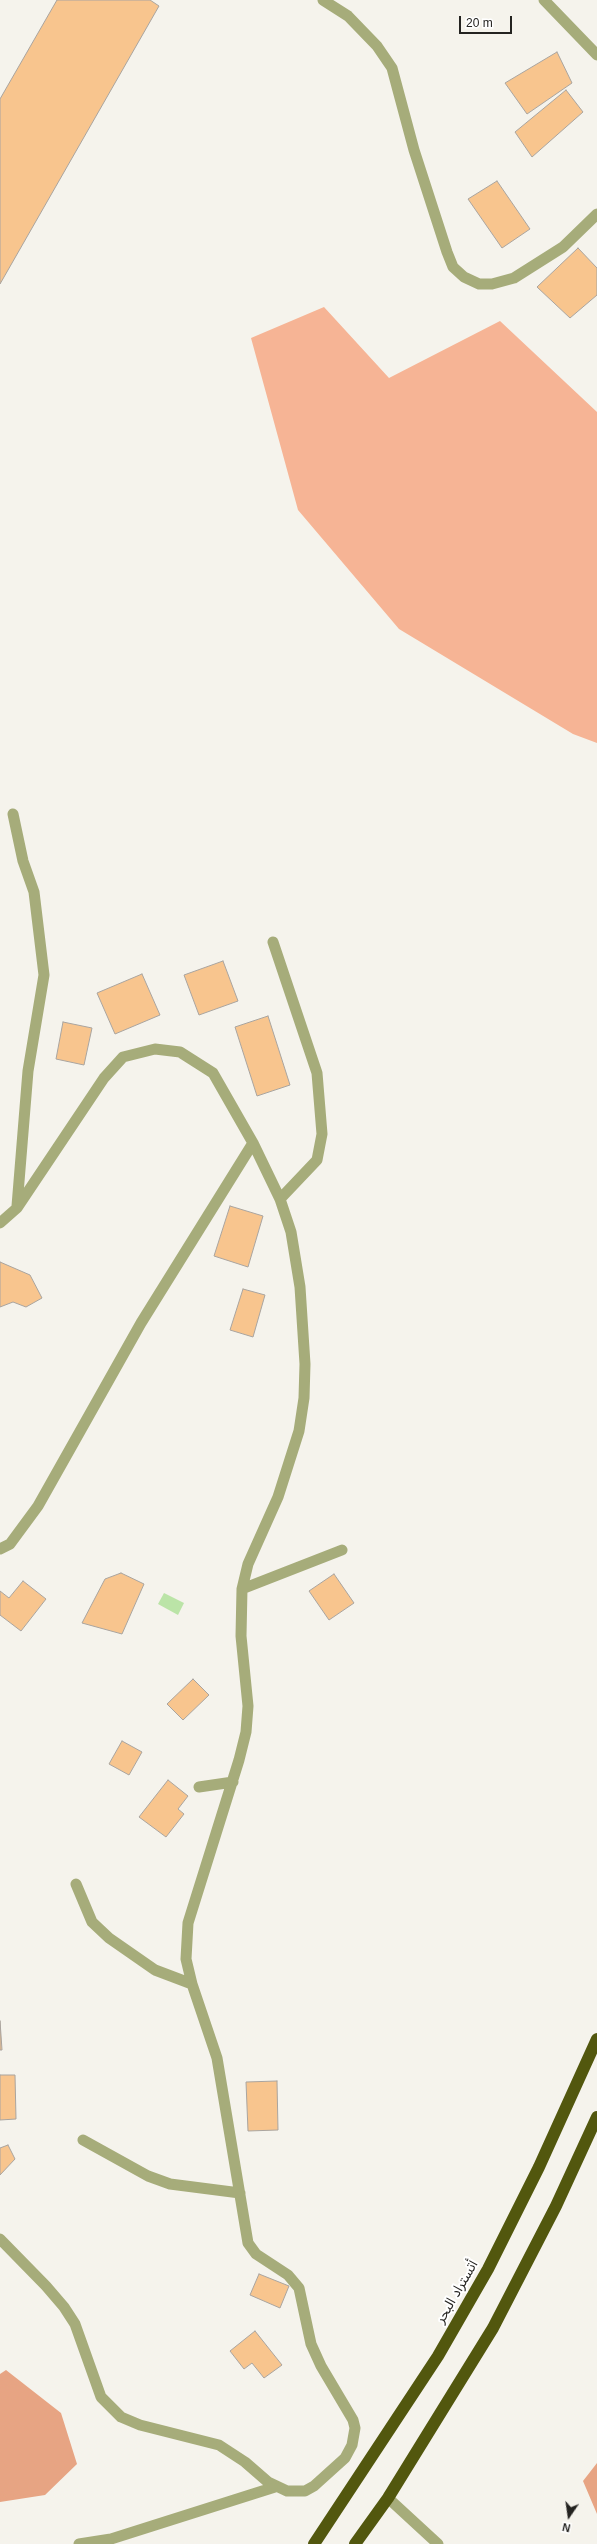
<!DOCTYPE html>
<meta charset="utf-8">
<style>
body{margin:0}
#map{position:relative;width:597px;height:2544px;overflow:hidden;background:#f5f3ec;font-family:Arial,sans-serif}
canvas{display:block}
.north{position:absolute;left:549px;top:2496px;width:40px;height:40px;-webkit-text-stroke:3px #fff;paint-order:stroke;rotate:193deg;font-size:11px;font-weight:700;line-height:16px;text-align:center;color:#242320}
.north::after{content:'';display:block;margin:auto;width:14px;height:18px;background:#242320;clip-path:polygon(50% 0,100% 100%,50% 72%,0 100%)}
.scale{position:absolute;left:459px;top:16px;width:53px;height:18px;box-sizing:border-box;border:2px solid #242320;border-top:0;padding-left:5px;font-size:12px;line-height:14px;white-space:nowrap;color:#242320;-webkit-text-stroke:3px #fff;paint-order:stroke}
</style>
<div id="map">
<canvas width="597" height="2544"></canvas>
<div class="north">N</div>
<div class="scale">20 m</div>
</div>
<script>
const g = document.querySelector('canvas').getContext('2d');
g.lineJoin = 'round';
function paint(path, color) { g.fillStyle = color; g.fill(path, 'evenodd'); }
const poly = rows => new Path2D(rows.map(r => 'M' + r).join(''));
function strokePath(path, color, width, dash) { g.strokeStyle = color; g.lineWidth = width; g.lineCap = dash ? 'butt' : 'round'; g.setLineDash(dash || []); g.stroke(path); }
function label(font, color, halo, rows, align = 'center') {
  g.font = font + ' Arial,"Noto Sans Arabic",sans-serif'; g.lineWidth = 4; g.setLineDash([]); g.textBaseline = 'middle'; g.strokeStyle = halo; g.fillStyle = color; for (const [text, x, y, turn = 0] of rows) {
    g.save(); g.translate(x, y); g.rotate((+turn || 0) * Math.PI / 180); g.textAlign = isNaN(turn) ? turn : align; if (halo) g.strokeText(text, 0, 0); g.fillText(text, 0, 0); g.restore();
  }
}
paint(poly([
 [324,307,389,378,500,321,597,412,597,743,573,734,399,629,298,510,251,338]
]), '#f6b495');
paint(poly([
 [6,2370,61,2413,77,2464,45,2495,0,2502,0,2374],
 [597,2463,597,2514,583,2481]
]), '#e7a483');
paint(poly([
 [164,1593,184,1603,178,1615,158,1604]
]), '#bbe4a7');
const building = poly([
 [57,0,150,0,159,6,0,284,0,99,57,0],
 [557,52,572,83,527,114,505,83,557,52],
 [566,90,583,112,532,157,515,132,566,90],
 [497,181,530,229,502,248,468,199,497,181],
 [578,248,597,268,597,295,570,318,537,287,578,248],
 [223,961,238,1001,199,1015,184,975,223,961],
 [142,974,160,1015,115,1034,97,993,142,974],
 [268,1016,290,1085,257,1096,235,1027,268,1016],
 [63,1022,92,1028,84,1065,56,1059,63,1022],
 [230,1206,263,1216,248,1267,214,1256,230,1206],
 [0,1262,30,1275,42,1298,26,1307,13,1302,0,1307,0,1262],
 [243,1289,265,1295,253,1337,230,1330,243,1289],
 [121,1573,144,1584,122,1634,82,1623,105,1579,121,1573],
 [334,1574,354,1603,329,1620,309,1591,334,1574],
 [23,1581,46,1599,21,1631,0,1615,0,1591,9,1598,23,1581],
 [193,1679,209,1695,183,1720,167,1704,193,1679],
 [122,1741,142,1752,129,1775,109,1764,122,1741],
 [168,1780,188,1796,178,1809,184,1814,166,1837,139,1817,168,1780],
 [0,2021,2,2050,0,2050,0,2021],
 [0,2075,15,2075,16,2119,0,2120,0,2075],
 [277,2081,278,2130,248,2131,246,2082,277,2081],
 [8,2145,15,2159,0,2175,0,2148,8,2145],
 [259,2274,289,2286,280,2308,250,2295,259,2274],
 [255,2331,282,2365,264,2378,252,2363,244,2369,230,2351,255,2331]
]);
paint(building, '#f8c58e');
strokePath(building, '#a9a49f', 1);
strokePath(poly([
 [323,0,348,16,377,46,392,68,414,150,447,252,453,267,464,277,479,284,492,284,514,278,563,247,597,214],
 [544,0,597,55],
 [13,814,23,861,34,892,44,975,28,1071,17,1206],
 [273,942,317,1073,322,1134,317,1160,280,1199],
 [0,1223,17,1208,104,1078,123,1057,155,1049,180,1052,213,1073,253,1143,280,1199,291,1232,300,1287,305,1364,304,1398,299,1431,278,1497,248,1564,242,1589,241,1636,248,1706,246,1732,239,1760,188,1923,186,1959,192,1984,217,2058,248,2243,256,2254,288,2275,299,2288,311,2344,321,2366,353,2420,355,2428,352,2445,345,2458,314,2486,305,2491,287,2491,268,2482,245,2462,219,2445,140,2425,121,2417,101,2397,75,2324,64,2307,46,2286,0,2239],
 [0,1549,10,1544,38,1506,141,1323,253,1143],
 [242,1589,342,1550],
 [199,1787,233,1782],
 [76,1884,92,1922,109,1938,155,1970,192,1984],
 [83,2140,148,2176,170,2184,240,2193],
 [388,2498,438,2544],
 [79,2544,111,2539,275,2487]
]), '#a6ac7a', 11);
strokePath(poly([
 [314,2544,438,2356,488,2269,539,2167,597,2039],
 [355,2544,388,2498,493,2328,556,2206,597,2117]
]), '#52570e', 12);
label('14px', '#242320', '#fff', [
 ["أتستراد البحر",457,2292,-60]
]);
</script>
